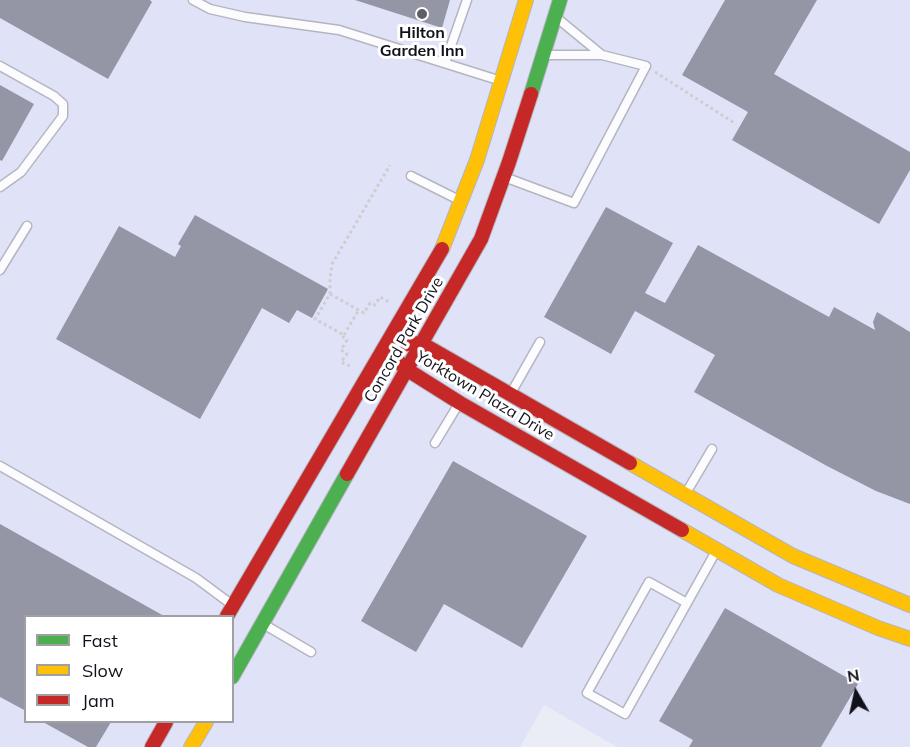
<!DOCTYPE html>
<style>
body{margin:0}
#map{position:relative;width:910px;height:747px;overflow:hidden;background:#eaecf6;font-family:Mulish,sans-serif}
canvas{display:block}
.legend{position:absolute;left:24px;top:615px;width:210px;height:108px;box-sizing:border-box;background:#fff;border:2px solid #a0a0a4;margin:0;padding:8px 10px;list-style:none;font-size:18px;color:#11111b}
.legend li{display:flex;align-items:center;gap:12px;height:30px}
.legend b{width:30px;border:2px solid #a0a0a4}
.north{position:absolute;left:826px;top:663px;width:60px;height:60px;-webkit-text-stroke:4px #fff;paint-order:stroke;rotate:351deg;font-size:16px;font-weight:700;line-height:24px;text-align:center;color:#11111b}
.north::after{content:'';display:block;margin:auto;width:21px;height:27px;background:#11111b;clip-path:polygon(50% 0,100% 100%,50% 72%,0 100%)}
</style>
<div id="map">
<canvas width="910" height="747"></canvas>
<ul class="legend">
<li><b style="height:8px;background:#4caf50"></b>Fast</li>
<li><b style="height:8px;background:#ffc107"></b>Slow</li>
<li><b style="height:8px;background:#c62828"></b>Jam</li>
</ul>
<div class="north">N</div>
</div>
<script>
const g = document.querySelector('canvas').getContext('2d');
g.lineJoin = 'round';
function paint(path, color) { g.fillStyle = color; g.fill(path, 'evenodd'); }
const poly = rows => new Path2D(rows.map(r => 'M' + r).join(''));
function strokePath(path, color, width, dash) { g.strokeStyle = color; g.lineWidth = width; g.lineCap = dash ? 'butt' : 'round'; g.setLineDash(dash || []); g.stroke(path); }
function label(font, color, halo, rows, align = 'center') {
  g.font = font + ' Mulish,sans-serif'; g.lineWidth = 6; g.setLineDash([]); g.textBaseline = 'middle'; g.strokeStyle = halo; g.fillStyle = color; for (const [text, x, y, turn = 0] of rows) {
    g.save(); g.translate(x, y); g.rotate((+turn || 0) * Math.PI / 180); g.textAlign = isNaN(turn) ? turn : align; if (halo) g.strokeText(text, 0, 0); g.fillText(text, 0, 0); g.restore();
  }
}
paint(poly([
 [0,0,910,0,910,747,617,747,544,705,520,747,0,747],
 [26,616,232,616,232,722,26,722]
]), '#e0e3f8');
paint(poly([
 [0,0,150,0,152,2,108,79,0,18],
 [355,0,450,0,442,28],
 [725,0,817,0,774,74,910,152,910,170,879,224,732,140,748,112,682,75],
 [0,85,34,104,2,161,0,160],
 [606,207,673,243,645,293,665,303,698,245,829,317,834,307,875,330,873,322,877,312,910,332,910,504,876,491,827,466,694,392,715,355,635,311,611,354,544,317],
 [195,215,328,289,312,318,297,310,289,323,262,308,200,419,56,339,119,226,175,257,181,246,178,244],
 [453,461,587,536,522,648,444,604,416,652,361,621],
 [0,524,164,616,26,616,26,711,0,697],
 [725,608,858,684,821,747,689,747,693,740,659,721],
 [43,722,111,722,96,747,88,747]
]), '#9495a5');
const lane = poly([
 [193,0,210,9,245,17,339,30,498,80],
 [546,55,602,55],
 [445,63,467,0],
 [0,66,54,96,63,104,63,116,21,172,0,187],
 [411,176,459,200],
 [507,178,574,203,646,66,602,55,557,18],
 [0,270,27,226],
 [511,393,540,342],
 [435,443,458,405],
 [0,466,196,578,231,604],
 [686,493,712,449],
 [687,603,649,582,587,693,625,714,687,603,715,553],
 [265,625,311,652]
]);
const fast = poly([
 [531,94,560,0],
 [232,677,347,474]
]);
const slow = poly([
 [442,249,477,160,526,0],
 [630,463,793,556,910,605],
 [682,530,778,585,878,628,910,639],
 [191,747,206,722]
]);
const jam = poly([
 [407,344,421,343,630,463],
 [395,358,406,369,460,403,682,530],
 [347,474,481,239,509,162,531,94],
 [227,616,442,249],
 [152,747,166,722]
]);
strokePath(lane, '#b4b5bf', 11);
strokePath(fast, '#b4b5bf', 16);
strokePath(slow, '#b4b5bf', 16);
strokePath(jam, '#b4b5bf', 16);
strokePath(poly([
 [655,72,736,124],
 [330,294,364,313,370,303,375,305,380,297,389,302],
 [344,335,358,311],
 [350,366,341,362,347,354,341,350,347,340,343,337,344,335,315,319,330,294,330,279,332,264,390,165]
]), '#ceced1', 3, [3, 3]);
strokePath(lane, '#fcfcfe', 8);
strokePath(fast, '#4caf50', 14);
strokePath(slow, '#ffc107', 14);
strokePath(jam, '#c62828', 14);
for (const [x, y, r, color] of [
 [422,14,6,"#5d5e68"]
]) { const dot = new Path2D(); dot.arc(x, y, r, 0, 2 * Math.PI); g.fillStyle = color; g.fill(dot); strokePath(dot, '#fff', 2); }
label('bold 16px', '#11111b', '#fff', [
 ["Hilton",422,33],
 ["Garden Inn",422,51]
]);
label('16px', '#11111b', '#fff', [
 ["Concord Park Drive",404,340,-60],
 ["Yorktown Plaza Drive",485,396,31]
]);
</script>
